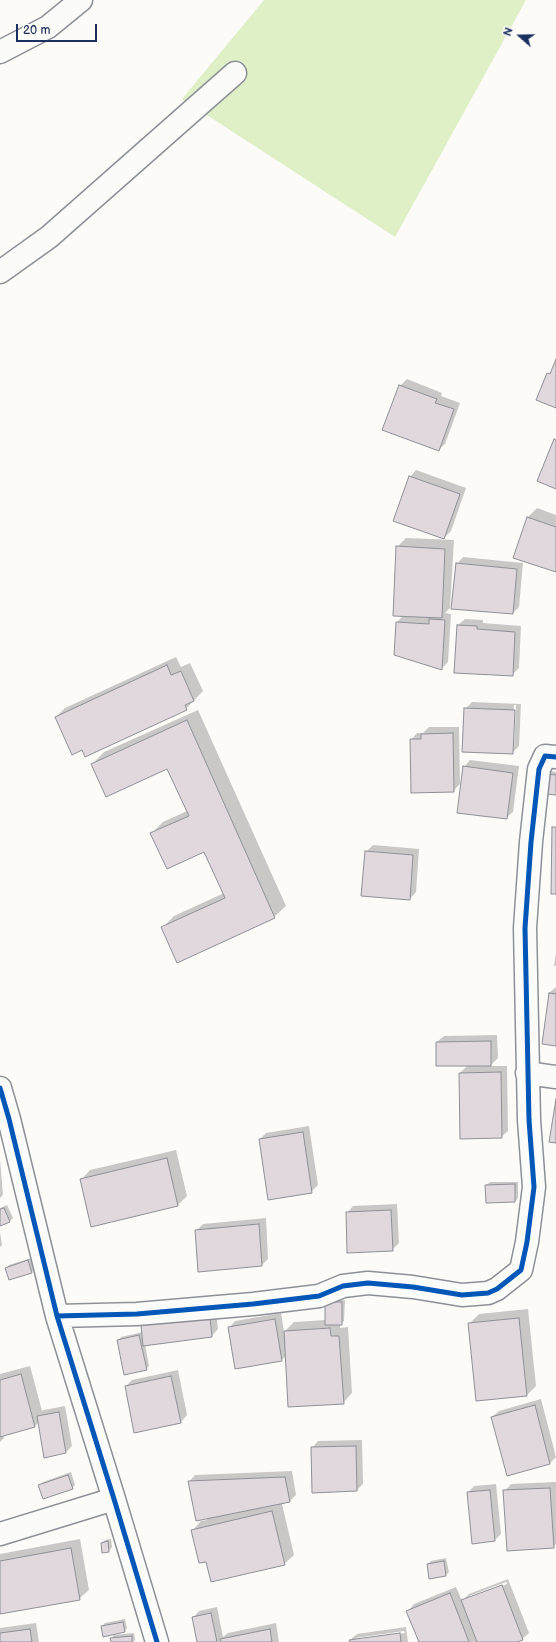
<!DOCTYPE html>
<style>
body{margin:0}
#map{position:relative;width:556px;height:1642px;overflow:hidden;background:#fcfbf8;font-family:"Balsamiq Sans",sans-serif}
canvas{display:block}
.north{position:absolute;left:500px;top:16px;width:40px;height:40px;-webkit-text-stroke:3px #fdfcf7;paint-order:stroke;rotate:290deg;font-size:11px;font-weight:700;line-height:16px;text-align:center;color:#1b2f5e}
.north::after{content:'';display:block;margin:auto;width:14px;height:18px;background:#1b2f5e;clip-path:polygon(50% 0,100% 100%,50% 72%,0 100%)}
.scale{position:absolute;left:16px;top:24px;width:81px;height:18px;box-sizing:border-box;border:2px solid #1b2f5e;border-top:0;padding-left:5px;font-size:12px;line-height:14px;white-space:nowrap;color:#1b2f5e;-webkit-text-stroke:3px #fdfcf7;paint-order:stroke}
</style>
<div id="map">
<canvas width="556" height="1642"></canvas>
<div class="north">N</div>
<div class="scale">20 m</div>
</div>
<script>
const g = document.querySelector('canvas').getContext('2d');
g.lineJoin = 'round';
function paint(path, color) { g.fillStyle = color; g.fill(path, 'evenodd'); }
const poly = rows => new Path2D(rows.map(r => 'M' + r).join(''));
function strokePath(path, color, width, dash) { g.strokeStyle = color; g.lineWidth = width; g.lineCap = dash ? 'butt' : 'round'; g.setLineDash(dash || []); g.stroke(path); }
paint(poly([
 [264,0,526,0,395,237,182,99]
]), '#dff0c7');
paint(poly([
 [407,379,442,393,441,396,460,403,445,444,438,450,400,386],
 [416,470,466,488,451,531,444,538,410,477],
 [537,508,556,515,556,571,528,517],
 [406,538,454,540,450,608,445,613,451,614,448,662,442,668,397,622,404,615,397,547],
 [463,557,523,563,519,607,513,613,457,564],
 [465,619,483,620,483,623,521,626,519,668,512,675,458,625],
 [176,657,181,667,190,663,203,691,186,709,83,748,56,717,65,708],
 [472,702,521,704,519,746,512,753,465,709],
 [514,705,516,705,514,748,512,748],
 [198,710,286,906,274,917,163,927,174,916,224,893,205,851,152,833,163,822,187,811,168,768,92,764,104,752],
 [429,727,459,727,460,784,453,791,411,740,417,733,423,733],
 [470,760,519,766,513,812,506,818,464,767],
 [550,771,556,772,556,794,547,774],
 [373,845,419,849,416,892,410,899,366,852],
 [556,953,556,966,554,966],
 [556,987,556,1045,549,993],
 [497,1035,498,1058,490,1066,507,1066,508,1131,501,1137,460,1073,468,1065,437,1042,444,1036],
 [309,1126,318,1185,311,1192,260,1139,266,1133],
 [176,1150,187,1196,178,1205,81,1180,90,1170],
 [0,1159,3,1195,0,1198],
 [490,1182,518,1182,518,1198,515,1202,487,1202,486,1185],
 [397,1204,399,1243,392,1250,347,1213,353,1206],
 [7,1205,13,1218,10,1221,0,1225,0,1208],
 [266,1218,268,1259,262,1265,197,1230,203,1224],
 [0,1232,2,1245,0,1247],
 [31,1258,35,1269,32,1272,6,1268,9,1265],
 [329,1300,345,1300,344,1321,340,1324,340,1328,348,1327,352,1393,343,1403,286,1356,282,1360,229,1328,235,1321,281,1313,284,1332,294,1322,326,1320],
 [528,1309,536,1386,527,1395,469,1324,479,1314],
 [216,1311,218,1329,212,1336,145,1344,149,1366,146,1369,118,1341,121,1337,143,1332,142,1326,149,1319],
 [30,1366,42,1411,44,1410,65,1406,72,1446,66,1452,39,1422,35,1426,3,1435,4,1438,0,1442,0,1374],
 [178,1370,187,1415,181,1422,135,1432,126,1386,132,1380],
 [541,1399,556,1457,550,1463,508,1475,492,1417,499,1411],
 [362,1440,363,1484,357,1490,312,1448,318,1441],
 [292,1471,296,1495,290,1501,282,1504,294,1555,284,1564,207,1560,192,1531,201,1521,207,1520,206,1518,189,1482,195,1475],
 [71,1472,75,1485,72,1488,40,1485,43,1482],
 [556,1482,556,1544,553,1547,505,1491,511,1484],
 [496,1484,501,1534,495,1540,473,1543,468,1493,474,1486],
 [80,1539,89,1590,79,1599,0,1613,0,1554],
 [111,1539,112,1547,109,1551,102,1543,105,1540],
 [446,1558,449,1572,446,1575,428,1564,431,1561],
 [508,1579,529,1633,522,1639,515,1642,420,1642,408,1611,414,1604,456,1587,462,1601,469,1594],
 [506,1582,507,1584,469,1599,469,1596],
 [217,1607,223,1637,228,1633,276,1623,279,1642,198,1642,193,1618,199,1611],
 [125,1619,127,1628,124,1632,102,1626,105,1623],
 [36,1623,39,1642,0,1642,0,1628],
 [406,1627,408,1642,351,1642,350,1640,357,1634],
 [404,1631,405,1633,356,1640,356,1638],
 [134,1633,135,1640,133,1642,112,1642,111,1639,114,1635]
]), '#0003');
const building = poly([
 [556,359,556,408,536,400,547,373,550,374,556,359],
 [399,385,437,399,435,403,454,409,439,451,382,430,399,385],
 [554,439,556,440,556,489,537,481,554,439],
 [409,476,460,494,444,539,393,521,409,476],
 [527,517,556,527,556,572,513,558,527,517],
 [396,546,445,549,442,618,393,616,396,546],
 [456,563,517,569,513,614,451,609,456,563],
 [429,619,445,620,442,670,394,655,396,622,429,624,429,619],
 [457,625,477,626,477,629,515,632,513,676,454,673,457,625],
 [167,665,171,675,181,671,194,701,185,705,187,710,85,757,82,750,72,755,55,717,167,665],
 [464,708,515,710,513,754,462,752,464,708],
 [187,720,275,918,177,963,161,927,225,898,204,852,167,869,150,833,189,816,167,769,106,797,91,764,187,720],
 [453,733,454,792,411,793,410,739,421,739,421,734,453,733],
 [463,766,513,773,507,819,457,813,463,766],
 [546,774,556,775,556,795,545,794,546,774],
 [552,827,556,827,556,894,551,894,552,827],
 [365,851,413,855,410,900,361,896,365,851],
 [549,993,556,994,556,1046,542,1044,549,993],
 [491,1041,491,1066,436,1066,436,1042,491,1041],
 [501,1072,502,1138,460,1139,459,1073,501,1072],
 [556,1099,556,1143,549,1142,556,1099],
 [303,1132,312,1193,268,1200,259,1139,303,1132],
 [167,1158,178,1206,91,1227,80,1179,167,1158],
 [515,1184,515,1202,486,1203,485,1185,515,1184],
 [4,1208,10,1222,0,1226,0,1209,4,1208],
 [391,1210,393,1251,347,1253,346,1212,391,1210],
 [259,1224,262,1266,198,1272,195,1230,259,1224],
 [28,1260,32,1273,9,1280,5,1268,28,1260],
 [325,1302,342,1302,342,1325,325,1325,325,1302],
 [210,1317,212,1337,143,1346,141,1325,210,1317],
 [519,1318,527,1396,476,1401,468,1323,519,1318],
 [275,1319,282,1361,235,1369,228,1327,275,1319],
 [330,1328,331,1336,339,1336,344,1404,288,1407,284,1331,330,1328],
 [139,1335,147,1370,124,1375,117,1340,139,1335],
 [21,1374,35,1427,0,1437,0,1380,21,1374],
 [171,1376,181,1423,134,1433,125,1386,171,1376],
 [535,1405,550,1464,507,1476,491,1417,535,1405],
 [59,1412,66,1453,44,1458,37,1416,59,1412],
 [356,1446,357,1491,312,1493,311,1447,356,1446],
 [68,1475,73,1489,43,1499,38,1485,68,1475],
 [285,1477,290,1502,196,1521,188,1481,285,1477],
 [550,1488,554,1548,507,1551,503,1490,550,1488],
 [490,1490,495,1541,472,1544,467,1492,490,1490],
 [272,1511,285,1565,211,1582,206,1562,199,1563,191,1530,272,1511],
 [108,1541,109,1552,102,1553,101,1543,108,1541],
 [71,1548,80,1600,0,1614,0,1561,71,1548],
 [444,1561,446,1576,429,1579,427,1564,444,1561],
 [502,1585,523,1640,517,1642,477,1642,461,1600,502,1585],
 [450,1593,469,1642,419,1642,406,1611,450,1593],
 [211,1613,217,1642,197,1642,192,1617,211,1613],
 [123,1622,125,1632,103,1637,101,1626,123,1622],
 [30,1629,32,1642,0,1642,0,1633,30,1629],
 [270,1629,272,1642,221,1642,220,1639,270,1629],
 [400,1633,401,1642,350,1642,349,1640,400,1633],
 [132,1636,132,1642,111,1642,110,1638,132,1636]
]);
paint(building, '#e1d8de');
strokePath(building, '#8c9097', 1);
const minor = poly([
 [0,52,48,27,81,0],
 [0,272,49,237,235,73],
 [527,1073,556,1077],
 [0,1088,9,1119,57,1316,114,1499,157,1642],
 [57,1316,137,1314,253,1304,319,1296,343,1286,368,1283,413,1287,462,1295,488,1293,497,1289,521,1270,527,1242,534,1187,529,1120,525,928,531,842,539,769,545,756,556,757],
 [0,1534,114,1499]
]);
strokePath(minor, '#8c9097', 25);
strokePath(minor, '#fbfbf9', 22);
strokePath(poly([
 [0,1088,9,1119,57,1316,114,1499,157,1642],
 [57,1316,137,1314,253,1304,319,1296,343,1286,368,1283,413,1287,462,1295,488,1293,497,1289,521,1270,527,1242,534,1187,529,1120,525,928,531,842,539,769,545,756,556,757]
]), '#0057b8', 5);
</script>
